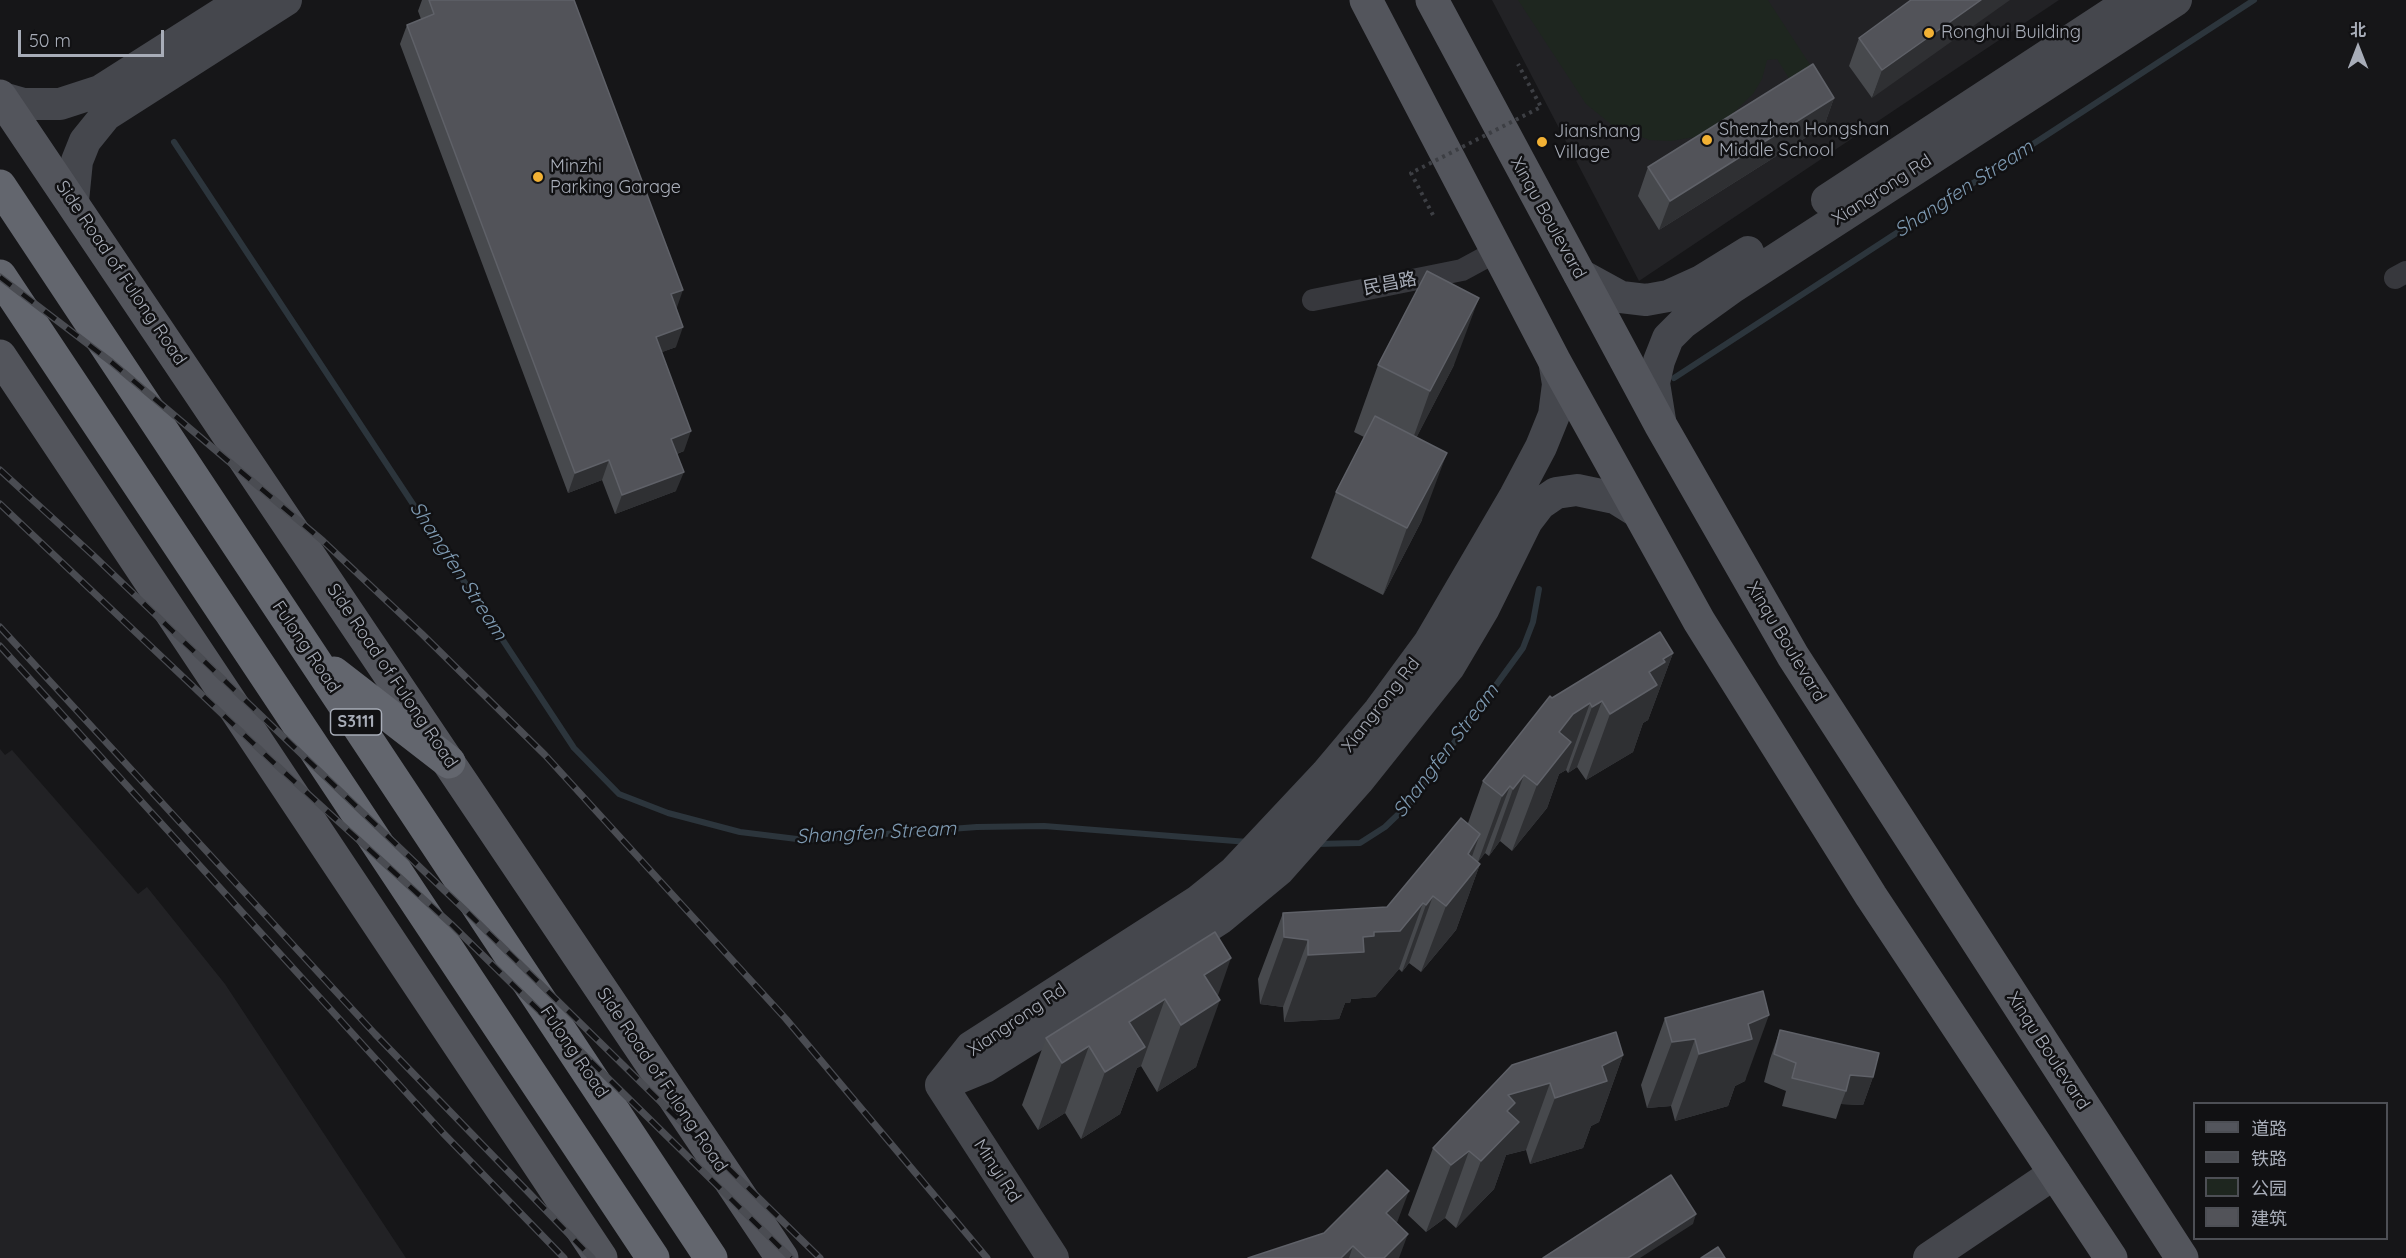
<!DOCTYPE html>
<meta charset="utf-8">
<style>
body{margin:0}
#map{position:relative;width:2406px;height:1258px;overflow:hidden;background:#161618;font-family:Quicksand,"Noto Sans SC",sans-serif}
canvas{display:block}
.legend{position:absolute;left:2193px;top:1102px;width:195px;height:138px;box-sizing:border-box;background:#111113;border:2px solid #4d4f55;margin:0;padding:8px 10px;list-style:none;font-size:18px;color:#a8adb8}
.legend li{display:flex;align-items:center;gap:12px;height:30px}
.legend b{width:30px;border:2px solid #4d4f55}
.north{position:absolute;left:2328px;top:18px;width:60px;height:60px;-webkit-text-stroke:4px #111113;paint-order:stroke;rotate:0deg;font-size:16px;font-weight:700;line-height:24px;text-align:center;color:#a8adb8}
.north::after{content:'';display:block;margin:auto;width:21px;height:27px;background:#a8adb8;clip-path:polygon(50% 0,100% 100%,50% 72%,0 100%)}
.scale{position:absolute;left:18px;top:30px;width:146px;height:27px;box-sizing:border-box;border:3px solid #a8adb8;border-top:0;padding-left:8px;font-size:18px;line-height:21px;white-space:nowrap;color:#a8adb8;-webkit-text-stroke:4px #111113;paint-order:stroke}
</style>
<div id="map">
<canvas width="2406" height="1258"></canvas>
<ul class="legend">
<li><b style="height:8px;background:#53555c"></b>道路</li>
<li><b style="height:8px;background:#4a4c52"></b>铁路</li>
<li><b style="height:16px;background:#1e261f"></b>公园</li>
<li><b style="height:16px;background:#525359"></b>建筑</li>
</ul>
<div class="north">北</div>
<div class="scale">50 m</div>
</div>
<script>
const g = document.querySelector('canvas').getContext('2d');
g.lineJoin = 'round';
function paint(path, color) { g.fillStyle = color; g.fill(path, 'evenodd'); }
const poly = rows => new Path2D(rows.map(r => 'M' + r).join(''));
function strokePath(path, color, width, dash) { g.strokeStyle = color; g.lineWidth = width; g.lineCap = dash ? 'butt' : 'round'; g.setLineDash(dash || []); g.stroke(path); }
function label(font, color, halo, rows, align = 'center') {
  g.font = font + ' Quicksand,"Noto Sans SC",sans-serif'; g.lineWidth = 5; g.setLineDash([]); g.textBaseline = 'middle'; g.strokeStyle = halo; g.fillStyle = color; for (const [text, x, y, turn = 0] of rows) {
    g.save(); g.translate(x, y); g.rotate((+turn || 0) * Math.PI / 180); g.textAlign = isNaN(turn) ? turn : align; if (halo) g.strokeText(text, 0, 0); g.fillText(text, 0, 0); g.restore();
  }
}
paint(poly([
 [1492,0,2059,0,1639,281],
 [0,749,5,755,12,750,138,894,147,887,225,984,406,1258,0,1258]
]), '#222225');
paint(poly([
 [1518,0,1768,0,1816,74,1795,88,1777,59,1767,60,1762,79,1753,94,1729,117,1695,137,1671,141,1649,140,1612,125,1586,104]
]), '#1e261f');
strokePath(poly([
 [174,142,574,748,619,794,668,813,740,832,805,840,977,827,1044,826,1248,842],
 [1674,378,2254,0],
 [1316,844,1360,843,1385,827,1410,803,1523,648,1533,622,1539,589]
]), '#2c353c', 6);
strokePath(poly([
 [2395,278,2406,272],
 [1313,300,1462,270,1497,251]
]), '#37383d', 22);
strokePath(poly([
 [2,98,23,104,60,104,100,91,243,0],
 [1827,200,2132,0],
 [73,201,77,161,85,141,106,115,286,0],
 [1579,274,1621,297,1646,300,1668,296,1701,281,1748,252],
 [1660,420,1654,383,1659,361,1668,338,1683,323,1733,287,2176,0],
 [941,1085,971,1047,1198,901,1234,872,1326,774,1379,711,1429,643,1515,496,1541,447,1554,415,1558,384,1554,360],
 [941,1085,985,1067,1184,942,1221,918,1279,870,1358,781,1449,667,1484,608,1527,521,1540,504,1556,493,1577,490,1615,498,1636,511],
 [941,1085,1053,1258],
 [1929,1258,2055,1173]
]), '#45474d', 32);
strokePath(poly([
 [1366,0,1554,360,1699,621,1871,896,2111,1258],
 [1432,0,1660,424,1793,656,2182,1258],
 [0,96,782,1258],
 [0,356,601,1258]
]), '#53555c', 33);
strokePath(poly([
 [0,186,711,1258],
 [0,276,653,1258],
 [334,673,449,762]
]), '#63666e', 33);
const rail = poly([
 [0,277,110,361,323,541,422,634,545,755,786,1019,987,1258],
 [0,470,94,556,469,914,820,1258],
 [0,504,273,762,451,924,791,1258],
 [0,627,375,1034,592,1258],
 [0,646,443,1133,564,1258]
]);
strokePath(rail, '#4a4c52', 7);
strokePath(rail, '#111113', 4.5, [14]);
strokePath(poly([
 [1433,215,1411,173,1541,107,1518,64]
]), '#3d3f44', 4, [3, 4.5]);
paint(poly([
 [422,0,574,0,676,308,676,347,662,352,684,451,677,454,676,491,615,514,602,480,568,493,400,44,407,25,421,19,418,11],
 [1911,0,1872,98,1849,66,1859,38],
 [1834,98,1824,126,1659,230,1638,196,1648,167],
 [1378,365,1454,365,1416,438,1422,520,1383,595,1311,558,1336,492,1364,437,1354,432],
 [1673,653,1648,720,1643,723,1633,752,1586,780,1577,767,1568,773,1566,770,1559,774,1547,808,1512,851,1500,841,1489,856,1485,853,1478,862,1480,864,1456,930,1421,972,1409,963,1402,972,1399,969,1375,997,1351,999,1350,1003,1345,1003,1339,1019,1284,1022,1283,1007,1260,1004,1258,979,1283,913,1387,907,1468,823,1483,781,1552,698],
 [1215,932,1218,996,1196,1067,1157,1092,1141,1066,1137,1068,1120,1114,1081,1139,1065,1113,1038,1130,1022,1105,1046,1038],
 [1763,991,1745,1081,1735,1086,1728,1106,1675,1121,1671,1106,1647,1108,1641,1085,1665,1018],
 [1780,1030,1873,1077,1863,1105,1841,1104,1836,1119,1782,1106,1786,1091,1764,1082,1770,1059],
 [1623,1055,1599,1122,1591,1126,1583,1148,1530,1164,1526,1150,1506,1155,1494,1189,1456,1228,1445,1218,1426,1232,1408,1215,1433,1148,1512,1065],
 [1397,1223,1399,1258,1248,1258]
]), '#47494d');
paint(poly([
 [1981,0,2010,0,1872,98,1882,70],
 [1834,98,1824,126,1659,230,1670,201],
 [683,290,676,310,671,294],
 [1479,298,1454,365,1406,458,1430,391],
 [683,327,676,347,649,357,656,337],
 [691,431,684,451,664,458,671,439],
 [1447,453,1422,520,1383,595,1407,528],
 [609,460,602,480,568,493,575,473],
 [684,472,676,491,615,514,622,495],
 [1673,653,1648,720,1643,723,1633,752,1586,780,1610,714,1649,672,1663,659],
 [1602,701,1577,767,1568,773,1592,707],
 [1590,703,1566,770,1559,774,1547,808,1512,851,1537,785,1559,732,1573,714],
 [1524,775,1500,841,1489,856,1513,789],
 [1510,786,1485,853,1478,862,1502,796],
 [1480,834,1461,887,1480,864,1456,930,1421,972,1446,906,1468,854],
 [1433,896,1409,963,1402,972,1426,905],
 [1423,903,1399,969,1375,997,1351,999,1350,1003,1345,1003,1339,1019,1284,1022,1308,955,1374,932],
 [1284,937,1308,940,1283,1007,1260,1004],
 [1231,958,1215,1004,1220,1000,1196,1067,1157,1092,1181,1025,1204,975],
 [1165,999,1141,1066,1137,1068,1120,1114,1081,1139,1105,1072,1129,1022],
 [1769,1015,1745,1081,1735,1086,1728,1106,1675,1121,1699,1054,1748,1024],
 [1695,1039,1671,1106,1647,1108,1672,1042],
 [1089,1046,1065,1113,1038,1130,1062,1063],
 [1623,1055,1599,1122,1591,1126,1583,1148,1530,1164,1555,1098,1602,1066],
 [1850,1075,1873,1077,1863,1105,1841,1104,1846,1091],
 [1550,1083,1526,1150,1506,1155,1494,1189,1456,1228,1481,1161,1508,1095],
 [1469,1151,1445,1218,1426,1232,1451,1165],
 [1409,1191,1384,1257,1386,1213],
 [1696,1214,1693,1224,1640,1258,1628,1258],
 [1408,1234,1399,1258,1384,1258],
 [1353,1246,1349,1258,1341,1258]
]), '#2f3033');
const building = poly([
 [429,0,574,0,683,290,671,294,683,327,656,337,691,431,671,439,684,472,622,495,609,460,575,473,407,25,434,14,429,0],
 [1911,0,1981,0,1882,70,1859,38,1911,0],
 [1813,64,1834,98,1670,201,1648,167,1813,64],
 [1427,271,1479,298,1430,391,1378,365,1427,271],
 [1375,416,1447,453,1407,528,1336,492,1375,416],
 [1660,632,1673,653,1663,659,1665,662,1649,672,1657,685,1610,714,1602,701,1592,707,1590,703,1573,714,1559,732,1571,742,1537,785,1524,775,1513,789,1510,786,1502,796,1483,781,1550,696,1552,698,1660,632],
 [1461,818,1480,834,1468,854,1480,864,1446,906,1433,896,1426,905,1423,903,1400,931,1374,932,1374,936,1363,937,1364,952,1308,955,1308,940,1284,937,1283,913,1387,907,1461,818],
 [1215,932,1231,958,1204,975,1220,1000,1181,1025,1165,999,1129,1022,1145,1047,1105,1072,1089,1046,1062,1063,1046,1038,1215,932],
 [1763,991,1769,1015,1748,1024,1752,1039,1699,1054,1695,1039,1672,1042,1665,1018,1763,991],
 [1780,1030,1879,1053,1873,1077,1850,1075,1846,1091,1792,1078,1796,1063,1774,1054,1780,1030],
 [1616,1032,1623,1055,1602,1066,1607,1081,1555,1098,1550,1083,1508,1095,1515,1103,1507,1111,1519,1122,1481,1161,1469,1151,1451,1165,1433,1148,1512,1065,1616,1032],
 [1387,1170,1409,1191,1386,1213,1408,1234,1384,1258,1366,1258,1353,1246,1341,1258,1248,1258,1324,1233,1387,1170],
 [1671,1175,1696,1214,1628,1258,1543,1258,1671,1175],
 [1718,1247,1725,1258,1701,1258,1718,1247]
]);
paint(building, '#525359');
strokePath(building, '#5f6168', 1.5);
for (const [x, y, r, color] of [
 [1929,33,6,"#f2b134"],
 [1707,140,6,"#f2b134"],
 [1542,142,6,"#f2b134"],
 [538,177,6,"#f2b134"]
]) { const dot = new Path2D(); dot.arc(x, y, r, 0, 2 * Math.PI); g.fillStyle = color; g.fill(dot); strokePath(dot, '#111113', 2); }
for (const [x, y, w] of [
 [356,722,51]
]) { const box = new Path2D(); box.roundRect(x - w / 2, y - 13, w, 26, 4.5); g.fillStyle = '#111113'; g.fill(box); strokePath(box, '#a8adb8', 1.5); }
label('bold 16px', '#a8adb8', null, [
 ["S3111",356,722]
]);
label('18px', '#a8adb8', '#111113', [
 ["Ronghui Building",1941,33],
 ["Shenzhen Hongshan",1719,130],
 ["Middle School",1719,151],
 ["Jianshang",1554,132],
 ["Village",1554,153],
 ["Minzhi",550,167],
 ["Parking Garage",550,188]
], 'left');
label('18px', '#a8adb8', '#111113', [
 ["Xiangrong Rd",1882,190,-33],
 ["Xinqu Boulevard",1548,218,61],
 ["Side Road of Fulong Road",121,273,56],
 ["民昌路",1390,284,-11],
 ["Xinqu Boulevard",1786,642,59],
 ["Fulong Road",306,647,56],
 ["Side Road of Fulong Road",392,676,56],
 ["Xiangrong Rd",1381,705,-52],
 ["Xiangrong Rd",1017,1020,-34],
 ["Xinqu Boulevard",2048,1051,57],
 ["Fulong Road",574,1052,56],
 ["Side Road of Fulong Road",662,1080,56],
 ["Minyi Rd",997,1171,57]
]);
label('italic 20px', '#7f9bb3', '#111113', [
 ["Shangfen Stream",1964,189,-33],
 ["Shangfen Stream",458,571,57],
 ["Shangfen Stream",1446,751,-53],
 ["Shangfen Stream",876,833,-3]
]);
</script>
